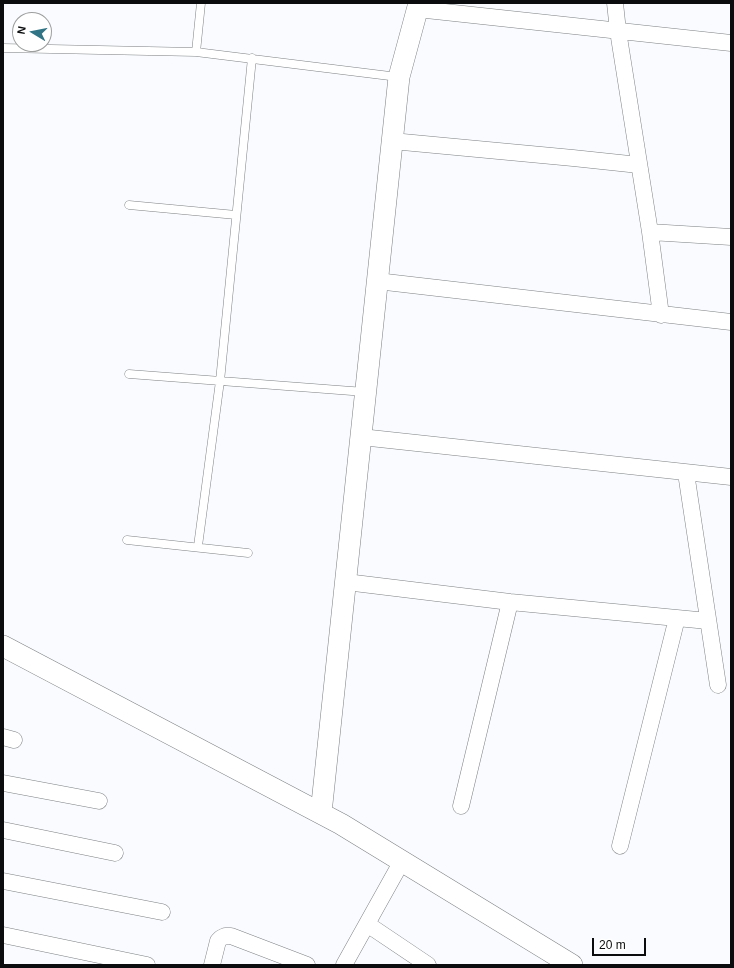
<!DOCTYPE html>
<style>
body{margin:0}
#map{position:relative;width:734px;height:968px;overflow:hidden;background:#f9fbfe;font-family:Helvetica,sans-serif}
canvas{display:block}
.frame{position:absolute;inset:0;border:4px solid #0b0c0d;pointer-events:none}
.north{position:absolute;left:12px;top:12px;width:40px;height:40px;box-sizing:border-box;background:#fff;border:1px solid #9d9e9e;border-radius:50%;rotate:280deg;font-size:11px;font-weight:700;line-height:16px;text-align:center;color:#0b0c0d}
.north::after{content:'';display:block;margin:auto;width:14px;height:18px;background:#317485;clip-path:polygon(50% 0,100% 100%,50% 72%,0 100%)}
.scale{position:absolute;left:592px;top:938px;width:54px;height:18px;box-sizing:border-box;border:2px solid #0b0c0d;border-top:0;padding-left:5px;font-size:12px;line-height:14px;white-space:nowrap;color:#0b0c0d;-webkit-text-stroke:3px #fff;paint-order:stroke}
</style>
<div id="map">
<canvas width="734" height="968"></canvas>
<div class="frame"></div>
<div class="north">N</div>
<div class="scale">20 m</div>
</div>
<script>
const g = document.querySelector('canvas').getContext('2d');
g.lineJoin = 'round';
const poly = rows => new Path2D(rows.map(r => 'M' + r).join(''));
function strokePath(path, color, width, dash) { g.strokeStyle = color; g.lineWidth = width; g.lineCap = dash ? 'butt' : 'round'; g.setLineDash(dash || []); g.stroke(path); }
const service = poly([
 [3,48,196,52,398,77],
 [196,52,201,3],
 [129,205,236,215],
 [129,374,365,392],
 [127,540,248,553],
 [198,546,220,381,252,58]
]);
const minor = poly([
 [615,3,618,31,650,232,661,315],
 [417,9,731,43],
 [392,141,573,158,639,165],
 [650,232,731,237],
 [377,281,731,322],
 [361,437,731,477],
 [686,473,718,685],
 [346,582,510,602,708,621],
 [3,737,14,740],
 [3,783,99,801],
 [461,806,510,602],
 [3,830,115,853],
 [620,846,677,618],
 [3,881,162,912],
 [367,924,428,965],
 [3,935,147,965],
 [212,965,218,941,221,938,225,936,231,936,307,965],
 [344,965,402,861]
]);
const tertiary = poly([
 [3,646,341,824,572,965],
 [321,813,399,77,419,3]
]);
strokePath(service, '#7e8083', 9);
strokePath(minor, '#7e8083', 17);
strokePath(tertiary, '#7e8083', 22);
strokePath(service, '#fff', 8);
strokePath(minor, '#fff', 16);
strokePath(tertiary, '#fff', 21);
</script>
